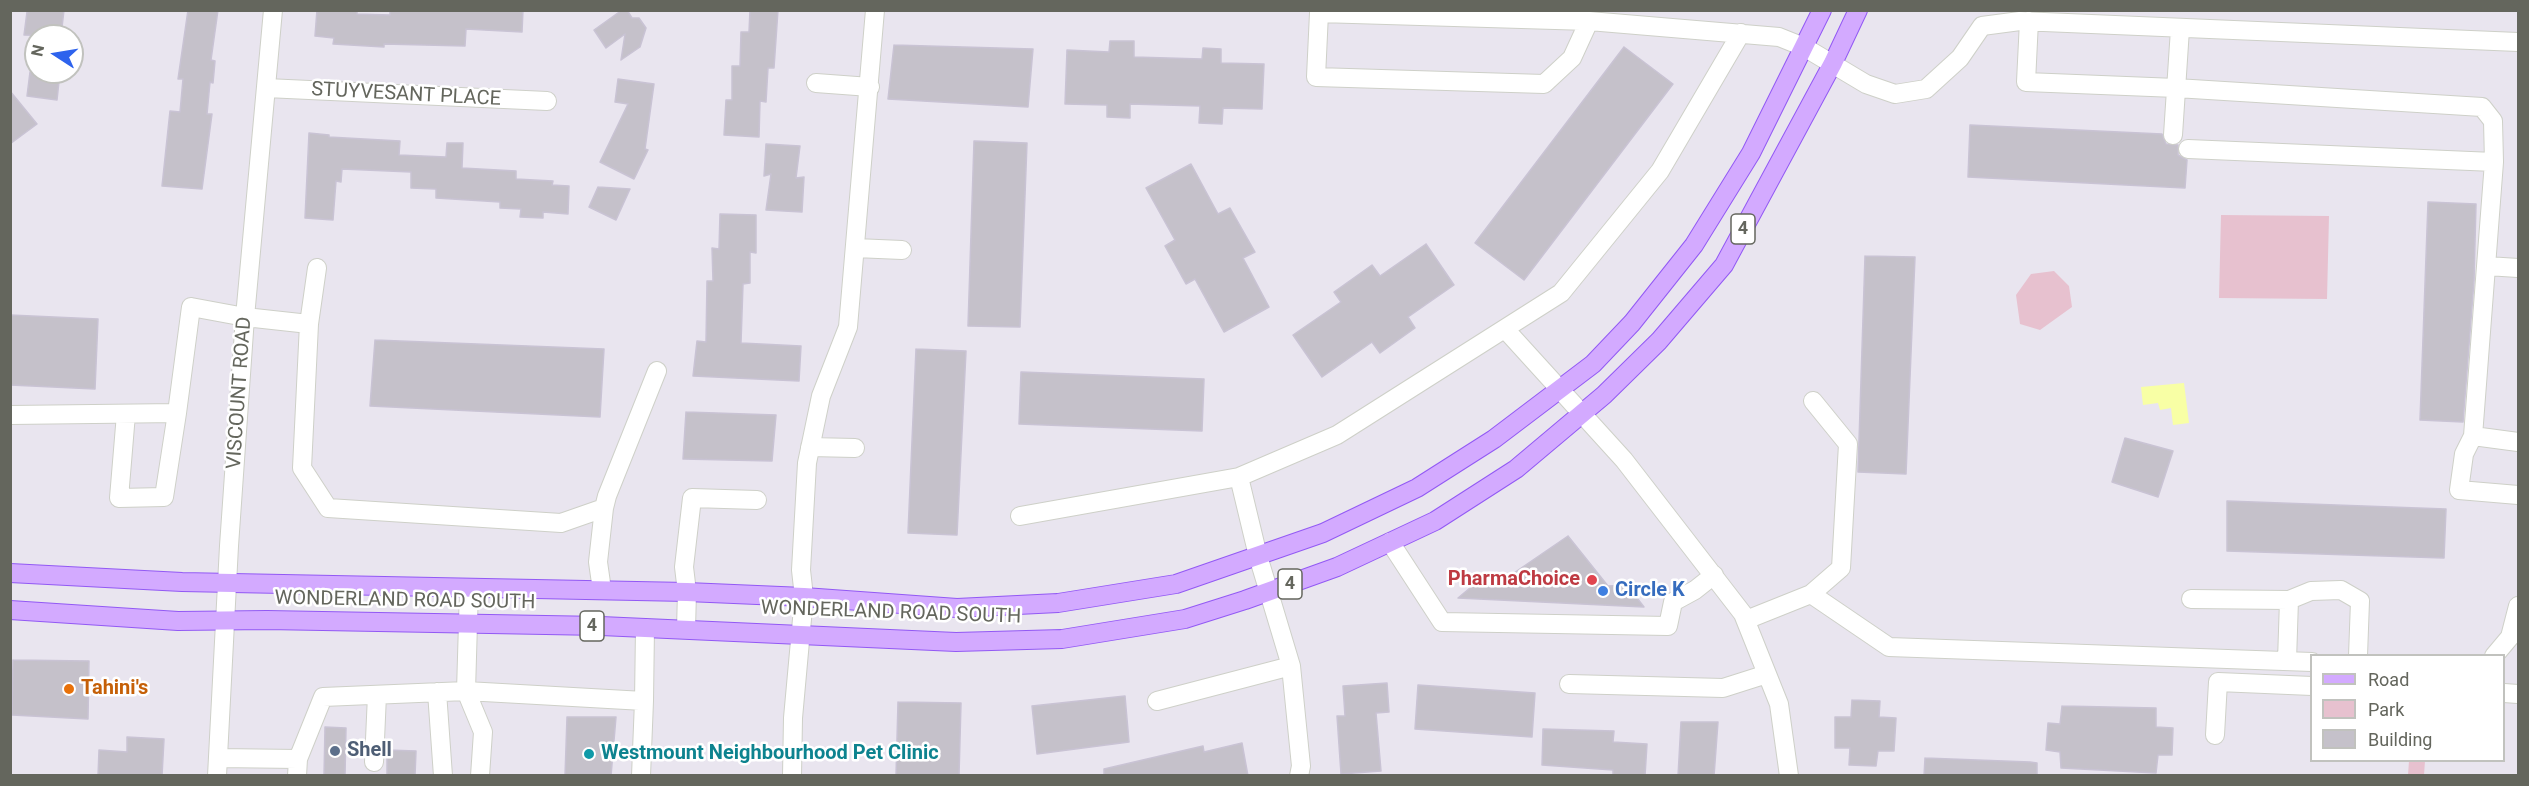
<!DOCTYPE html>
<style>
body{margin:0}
#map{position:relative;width:2529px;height:786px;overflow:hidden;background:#e9e5ef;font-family:Roboto,sans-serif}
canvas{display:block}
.frame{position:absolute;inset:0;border:12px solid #64665d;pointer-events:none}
.legend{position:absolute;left:2310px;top:654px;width:195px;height:108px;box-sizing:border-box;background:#fff;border:2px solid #c1c2be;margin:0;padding:8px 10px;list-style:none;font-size:18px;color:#64665d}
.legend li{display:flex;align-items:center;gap:12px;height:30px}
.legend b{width:30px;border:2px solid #c1c2be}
.north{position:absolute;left:24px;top:24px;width:60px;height:60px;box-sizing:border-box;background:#fff;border:2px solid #c1c2be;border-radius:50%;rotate:282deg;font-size:16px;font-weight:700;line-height:24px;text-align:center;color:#64665d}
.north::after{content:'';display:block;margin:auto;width:21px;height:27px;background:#2e63ed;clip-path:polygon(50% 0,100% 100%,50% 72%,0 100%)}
</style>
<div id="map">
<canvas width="2529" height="786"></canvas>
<div class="frame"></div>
<ul class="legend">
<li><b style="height:8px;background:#d3aaff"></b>Road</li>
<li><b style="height:16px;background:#e7c1cf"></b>Park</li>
<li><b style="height:16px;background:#c5c1ca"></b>Building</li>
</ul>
<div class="north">N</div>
</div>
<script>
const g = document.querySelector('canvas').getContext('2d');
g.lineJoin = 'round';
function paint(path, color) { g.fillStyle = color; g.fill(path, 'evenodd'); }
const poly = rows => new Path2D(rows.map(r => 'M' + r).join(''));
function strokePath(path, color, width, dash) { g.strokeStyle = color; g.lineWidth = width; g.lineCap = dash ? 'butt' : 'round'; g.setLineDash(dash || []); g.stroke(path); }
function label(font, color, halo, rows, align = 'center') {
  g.font = font + ' Roboto,sans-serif'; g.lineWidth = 5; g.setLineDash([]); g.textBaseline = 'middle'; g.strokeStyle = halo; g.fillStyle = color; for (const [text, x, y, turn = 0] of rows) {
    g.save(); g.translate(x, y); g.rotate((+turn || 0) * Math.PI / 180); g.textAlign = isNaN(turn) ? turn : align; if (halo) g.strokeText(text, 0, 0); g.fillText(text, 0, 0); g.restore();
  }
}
paint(poly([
 [2221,215,2329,216,2327,299,2219,298],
 [2054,271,2069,286,2072,307,2040,330,2020,324,2016,295,2031,274],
 [2409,761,2425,761,2424,775,2408,775]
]), '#e7c1cf');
paint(poly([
 [2184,383,2189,423,2173,425,2171,408,2160,410,2158,403,2143,405,2141,387]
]), '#f8ffa5');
const building = poly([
 [31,10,64,10,61,36,24,35,27,12,31,10],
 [188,10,218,10,211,60,215,61,213,83,210,82,207,114,212,114,202,189,162,186,170,111,180,112,183,79,178,79,188,10],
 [317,10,357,10,357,14,390,15,390,10,523,10,522,32,466,29,465,46,384,44,384,47,333,44,334,38,315,36,317,10],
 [622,10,627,10,632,18,639,18,646,28,640,47,621,60,625,34,606,48,594,30,622,10],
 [750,10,778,10,774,68,768,68,766,102,760,101,759,137,724,135,726,100,732,100,732,66,740,66,741,32,749,32,750,10],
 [1110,41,1134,41,1134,57,1202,59,1203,48,1221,49,1221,63,1264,64,1262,109,1223,108,1222,124,1199,123,1200,106,1130,104,1130,118,1107,117,1107,105,1065,104,1067,50,1109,52,1110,41],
 [894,45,1033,49,1028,107,888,99,894,45],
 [1624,47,1673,84,1524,280,1475,243,1624,47],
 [30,72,60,72,57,100,27,96,30,72],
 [618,79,654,84,645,149,648,150,634,179,600,162,628,104,615,102,618,79],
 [10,91,37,124,10,144,10,91],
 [1970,125,2162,134,2166,144,2178,145,2178,155,2187,160,2185,188,1968,177,1970,125],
 [309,133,329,135,329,137,400,141,399,155,446,157,447,143,463,143,462,168,516,171,516,179,553,181,552,185,569,186,568,214,543,212,543,218,520,217,521,209,500,208,500,202,436,198,436,189,411,188,411,172,342,169,341,182,336,181,333,220,305,218,309,133],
 [974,141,1027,143,1020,327,968,326,974,141],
 [766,144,800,146,796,178,804,177,802,212,766,210,771,174,764,176,766,144],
 [1191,164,1218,214,1230,208,1255,252,1243,258,1269,307,1224,332,1195,279,1186,284,1165,246,1175,240,1146,188,1191,164],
 [598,187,630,189,616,220,589,207,598,187],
 [2428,202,2476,204,2474,281,2463,422,2420,420,2428,202],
 [720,214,756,215,756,253,750,252,750,283,743,284,741,343,801,346,799,381,693,376,697,341,706,342,707,281,713,281,712,248,719,249,720,214],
 [1426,244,1454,285,1408,317,1415,328,1380,353,1372,342,1322,377,1293,335,1341,302,1334,292,1372,265,1380,276,1426,244],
 [1865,256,1915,257,1906,474,1858,472,1865,256],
 [10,315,98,319,95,389,10,385,10,315],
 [375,340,604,349,600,417,370,406,375,340],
 [916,349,966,351,957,535,908,533,916,349],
 [1021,372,1204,379,1202,431,1019,424,1021,372],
 [686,412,776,415,772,461,683,459,686,412],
 [2125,438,2173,451,2158,497,2112,482,2125,438],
 [2227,501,2446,509,2444,558,2227,551,2227,501],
 [1568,536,1608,586,1627,585,1644,607,1458,598,1477,582,1492,588,1568,536],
 [13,660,89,661,88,719,12,715,13,660],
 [1387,683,1389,712,1376,713,1381,771,1341,774,1337,716,1345,716,1343,686,1387,683],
 [1418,685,1535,693,1532,737,1415,729,1418,685],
 [1125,696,1129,742,1037,754,1032,706,1125,696],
 [1852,700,1880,701,1879,717,1896,718,1894,751,1878,751,1876,766,1849,765,1850,748,1835,748,1835,717,1851,717,1852,700],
 [898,702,961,703,959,776,896,776,898,702],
 [2062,706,2156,708,2156,727,2173,728,2172,755,2158,755,2156,773,2061,768,2060,752,2046,750,2048,723,2060,724,2062,706],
 [567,717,616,717,611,776,565,776,567,717],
 [1681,722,1718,722,1714,776,1678,776,1681,722],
 [325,727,346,728,345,776,324,776,325,727],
 [1543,729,1614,731,1613,742,1647,744,1645,776,1613,776,1613,770,1542,765,1543,729],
 [127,737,164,739,162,776,98,776,99,750,127,752,127,737],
 [1242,743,1248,776,1104,776,1104,769,1203,746,1204,752,1242,743],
 [387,750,416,751,415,776,387,776,387,750],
 [1925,758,2030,762,2037,763,2037,776,1924,776,1925,758]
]);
paint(building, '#c5c1ca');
strokePath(building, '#c9c3d4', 1.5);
const minor = poly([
 [1589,21,1572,58,1544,84,1316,77,1319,13,1589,21,1779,37,1804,47,1866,84,1895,94,1926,89,1960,58,1982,26,2020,21,2518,42],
 [2029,21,2026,82,2176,88,2482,107,2493,121,2494,162,2473,436,2518,442],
 [816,83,870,87],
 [266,88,547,101],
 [2173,135,2180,29],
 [2188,149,2494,162],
 [855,248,902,250],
 [2487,266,2518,268],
 [309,324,302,468,328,508,561,523,604,508,607,496,657,371],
 [1505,329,1624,460,1743,614,1779,704,1789,776],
 [126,414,119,498,164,497,177,413],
 [10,415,177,413,191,307,245,317,309,324,317,268],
 [2473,436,2464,454,2459,490,2518,495],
 [810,447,855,448],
 [1239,477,1258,556,1291,666,1301,766,1299,776],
 [1020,516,1239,477,1337,435,1561,293,1660,171,1741,33],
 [1390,542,1442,622,1668,626,1673,602,1695,590,1714,575],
 [469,589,466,691,483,732,480,776],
 [602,590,598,562,604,508],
 [1811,594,1841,568,1848,444,1813,401],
 [2191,599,2289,600,2287,661],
 [2289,600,2311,591,2341,590,2360,601,2358,656],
 [1746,620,1811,594,1889,647,2312,662],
 [686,629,687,592,684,567,692,498,757,500],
 [2494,656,2510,637,2518,606],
 [1569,684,1723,688,1767,674],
 [437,692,443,776],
 [2504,693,2518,694],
 [1157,701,1291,666],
 [2215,735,2218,682,2312,686],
 [218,758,298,759,297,776],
 [298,759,323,697,466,691,644,701,645,628],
 [374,762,377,695],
 [217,776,229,546,245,317,273,10],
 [641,776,644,701],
 [792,776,793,718,804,597,801,570,807,463,821,396,848,327,875,10]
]);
const major = poly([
 [10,573,182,582,687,592,804,597,957,608,1058,603,1176,584,1323,533,1417,488,1494,439,1593,364,1632,323,1694,245,1751,153,1822,10],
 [10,610,178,621,267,620,601,626,956,642,1062,639,1185,619,1245,600,1337,567,1435,521,1516,469,1604,395,1659,341,1724,265,1833,63,1858,10]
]);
strokePath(minor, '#ced0c8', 20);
strokePath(major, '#9259f4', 20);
strokePath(minor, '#fff', 18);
strokePath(major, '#d3aaff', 18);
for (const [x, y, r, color] of [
 [1592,580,6,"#e0444e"],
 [1603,591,6,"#3f7fe0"],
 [69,689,6,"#e8710a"],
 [335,751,6,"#5c6f8a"],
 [589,754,6,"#0f9aa8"]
]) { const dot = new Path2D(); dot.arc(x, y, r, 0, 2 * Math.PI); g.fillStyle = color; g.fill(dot); strokePath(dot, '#fff', 2); }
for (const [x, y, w] of [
 [1743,229,24],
 [1290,584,24],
 [592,626,24]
]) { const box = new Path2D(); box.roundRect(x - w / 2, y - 15, w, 30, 4.5); g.fillStyle = '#fff'; g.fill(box); strokePath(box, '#64665d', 1.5); }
label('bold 18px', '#64665d', null, [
 ["4",1743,229],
 ["4",1290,584],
 ["4",592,626]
]);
label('20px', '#64665d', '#fff', [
 ["STUYVESANT PLACE",406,95,3],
 ["VISCOUNT ROAD",240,393,-86],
 ["WONDERLAND ROAD SOUTH",405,601,1],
 ["WONDERLAND ROAD SOUTH",891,613,2]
]);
label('bold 20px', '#be3a42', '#fff', [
 ["PharmaChoice",1580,580]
], 'right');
label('bold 20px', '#366cbe', '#fff', [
 ["Circle K",1615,591]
], 'left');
label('bold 20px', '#c56008', '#fff', [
 ["Tahini's",81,689]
], 'left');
label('bold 20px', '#4e5e75', '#fff', [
 ["Shell",347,751]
], 'left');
label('bold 20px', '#0d838f', '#fff', [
 ["Westmount Neighbourhood Pet Clinic",601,754]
], 'left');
</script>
